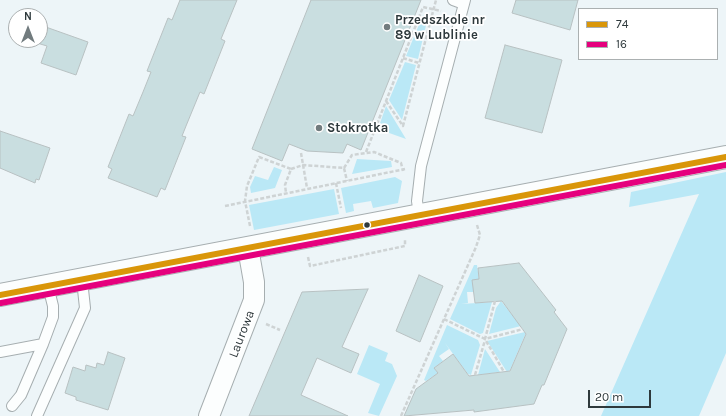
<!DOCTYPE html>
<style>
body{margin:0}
#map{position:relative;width:726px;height:416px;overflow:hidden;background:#edf5f8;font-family:Karla,sans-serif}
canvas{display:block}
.legend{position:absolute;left:578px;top:8px;width:140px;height:52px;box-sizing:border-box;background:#fff;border:1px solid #abb0b1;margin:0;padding:5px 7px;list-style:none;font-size:12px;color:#2e393c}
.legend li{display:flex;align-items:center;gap:8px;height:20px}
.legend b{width:20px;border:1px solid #abb0b1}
.north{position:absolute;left:8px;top:8px;width:40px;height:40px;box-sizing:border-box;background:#fff;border:1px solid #abb0b1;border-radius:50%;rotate:0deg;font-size:11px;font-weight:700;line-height:16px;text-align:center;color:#2e393c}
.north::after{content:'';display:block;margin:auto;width:14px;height:18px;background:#717b7e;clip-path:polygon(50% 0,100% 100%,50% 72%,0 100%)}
.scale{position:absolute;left:588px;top:390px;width:63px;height:18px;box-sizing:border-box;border:2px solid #2e393c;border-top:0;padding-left:5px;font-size:12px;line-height:14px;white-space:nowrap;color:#2e393c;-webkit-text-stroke:3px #fff;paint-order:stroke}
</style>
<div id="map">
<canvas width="726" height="416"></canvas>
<ul class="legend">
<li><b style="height:5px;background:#d99609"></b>74</li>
<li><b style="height:5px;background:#e5007d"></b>16</li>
</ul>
<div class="north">N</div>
<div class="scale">20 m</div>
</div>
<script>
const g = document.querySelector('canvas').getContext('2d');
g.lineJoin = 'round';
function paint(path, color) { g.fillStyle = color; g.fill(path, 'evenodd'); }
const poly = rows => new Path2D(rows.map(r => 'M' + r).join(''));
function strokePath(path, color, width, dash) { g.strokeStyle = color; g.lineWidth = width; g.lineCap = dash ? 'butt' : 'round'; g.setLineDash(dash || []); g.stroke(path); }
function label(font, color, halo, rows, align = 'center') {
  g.font = font + ' Karla,sans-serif'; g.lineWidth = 3.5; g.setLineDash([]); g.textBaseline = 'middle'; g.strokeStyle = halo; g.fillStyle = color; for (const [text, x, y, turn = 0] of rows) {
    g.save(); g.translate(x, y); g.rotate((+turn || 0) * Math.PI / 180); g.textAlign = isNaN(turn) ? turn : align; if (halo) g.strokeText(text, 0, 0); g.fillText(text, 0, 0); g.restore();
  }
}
paint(poly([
 [423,15,428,17,418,59,406,56],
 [405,62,416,65,402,120,389,100],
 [386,106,406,139,378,129],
 [357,159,391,161,392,167,352,174],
 [274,167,282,170,275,188,251,193,250,187,255,176,268,180],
 [726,172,726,353,699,416,601,416,699,194,629,207,631,192],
 [395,177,402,181,398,203,373,208,371,201,353,204,354,211,346,213,341,188],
 [334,189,339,214,254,230,249,205],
 [474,265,477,265,479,279,474,292,467,292,468,303,461,304,492,302,483,333,480,334,450,319],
 [501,301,521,326,489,334,496,308],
 [447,325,478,340,480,345,471,375,468,374,445,343,449,349,439,356,443,361,434,368,438,373,426,381,424,380],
 [525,332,525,335,510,370,507,372,487,341],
 [369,345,388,353,385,361,392,364,397,376,379,416,368,413,380,384,357,374],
 [485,349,500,372,478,375]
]), '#bae8f6');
const building = poly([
 [180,0,237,0,221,39,225,41,204,94,200,92,186,126,182,136,186,137,165,190,161,188,157,197,108,178,112,169,108,167,129,114,133,116,143,92,151,72,147,71,168,18,172,20,180,0],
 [311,0,421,0,361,150,347,144,343,153,307,151,289,144,282,161,252,149,311,0],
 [516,0,578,0,570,30,512,13,516,0],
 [43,26,88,42,76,75,41,63,47,46,37,43,40,40,43,26],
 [505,45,562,60,542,133,485,118,505,45],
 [0,131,50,148,39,180,36,179,35,183,0,168,0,131],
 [519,263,556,310,554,312,567,329,544,385,542,385,534,404,474,412,474,410,404,416,416,389,438,373,434,368,453,354,469,376,510,371,526,334,502,301,475,303,472,280,479,279,478,268,519,263],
 [419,275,443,286,420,342,396,331,419,275],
 [368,289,342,347,359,354,351,373,317,358,301,395,348,416,249,416,302,292,368,289],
 [108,352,125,358,108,410,76,400,76,397,65,393,73,367,85,371,86,365,96,368,97,363,104,365,108,352]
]);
paint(building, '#c9dee0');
strokePath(building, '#b8c1c2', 1);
const lane = poly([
 [453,0,464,4],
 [419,215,417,201,421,166,465,0],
 [0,352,43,344,53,317,53,306,48,286],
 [12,406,21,395,43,344],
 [37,416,85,308,82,280]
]);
const street = poly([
 [209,416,254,300,254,282,248,248]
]);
const secondary = poly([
 [0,295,726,157]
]);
strokePath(lane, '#a6aeb0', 12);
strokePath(street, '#a6aeb0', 22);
strokePath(secondary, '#a6aeb0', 24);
strokePath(poly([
 [403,58,419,63],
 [386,101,403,126,436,0],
 [366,152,423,7,441,11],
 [301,153,307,188],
 [344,168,352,155,374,152,401,163,403,171],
 [291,169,303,165,344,168,347,181],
 [336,183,341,208],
 [225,206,405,169],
 [250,226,245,201,247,186,259,157,291,169,285,185,286,193],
 [308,257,310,266,405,246,405,239],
 [495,301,485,339,523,329],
 [444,319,485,339,504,372],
 [266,324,280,330],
 [475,375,485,340],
 [401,416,476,247,480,235,477,225]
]), '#ced3d4', 2.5, [4, 2]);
strokePath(lane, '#fcfefe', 10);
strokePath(street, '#fcfefe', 20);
strokePath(secondary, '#fcfefe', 22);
strokePath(poly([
 [0,295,726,157]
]), '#d99609', 6);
strokePath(poly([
 [1,303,726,165]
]), '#e5007d', 6);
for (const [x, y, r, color] of [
 [387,27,4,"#717b7e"],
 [319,128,4,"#717b7e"],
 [367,225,3.5,"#2e393c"]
]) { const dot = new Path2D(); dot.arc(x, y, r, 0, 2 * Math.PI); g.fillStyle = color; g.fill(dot); strokePath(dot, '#fff', 1.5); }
label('bold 13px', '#2e393c', '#fff', [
 ["Przedszkole nr",395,20],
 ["89 w Lublinie",395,35],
 ["Stokrotka",327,128]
], 'left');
label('13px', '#2e393c', '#fff', [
 ["Laurowa",242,334,-69]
]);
</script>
